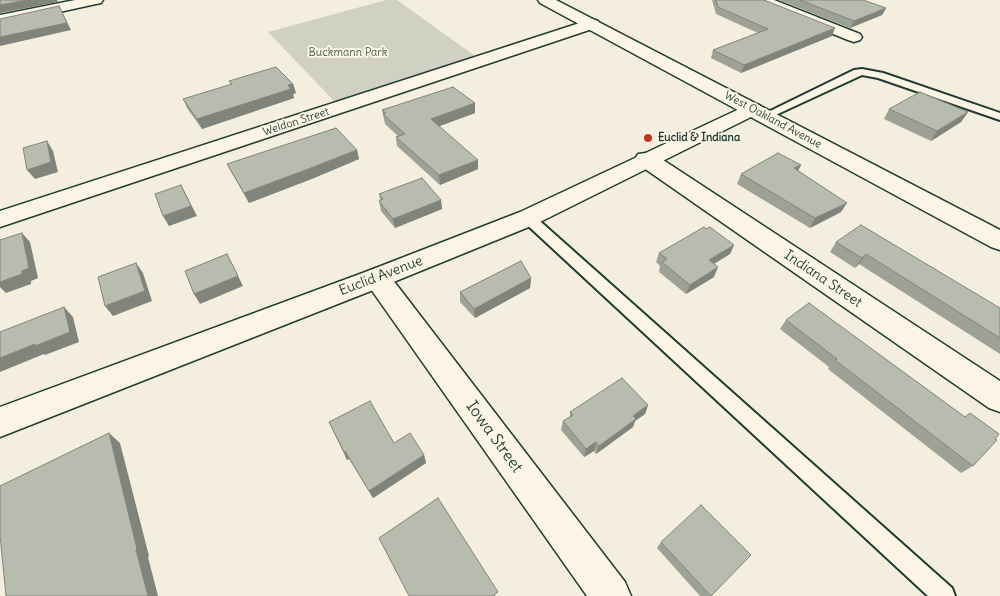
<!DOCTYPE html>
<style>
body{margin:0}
canvas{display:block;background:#f3eede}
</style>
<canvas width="1000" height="596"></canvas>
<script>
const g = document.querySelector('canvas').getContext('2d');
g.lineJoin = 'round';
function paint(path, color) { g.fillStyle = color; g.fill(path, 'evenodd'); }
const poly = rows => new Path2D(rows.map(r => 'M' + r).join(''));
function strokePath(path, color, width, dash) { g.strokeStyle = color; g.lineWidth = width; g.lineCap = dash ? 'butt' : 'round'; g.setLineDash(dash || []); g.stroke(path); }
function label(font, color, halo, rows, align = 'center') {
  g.font = font + ' Delius,sans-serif'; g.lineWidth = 4; g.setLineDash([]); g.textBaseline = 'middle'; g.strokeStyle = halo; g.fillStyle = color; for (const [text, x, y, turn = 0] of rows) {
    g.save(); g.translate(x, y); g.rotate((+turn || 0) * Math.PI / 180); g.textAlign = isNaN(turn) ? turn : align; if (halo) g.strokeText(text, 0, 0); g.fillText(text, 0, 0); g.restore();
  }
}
paint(poly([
 [386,0,397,0,475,56,335,102,268,32]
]), '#d0d1c2');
const service = poly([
 [862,69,883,73,1000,113,1000,120,878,78,862,75,769,118,761,118,760,116,854,70,862,69],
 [528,214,533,215,952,588,955,596,928,596,523,221,521,218,528,214]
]);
const minor = poly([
 [75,0,103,0,101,3,96,4,0,25,0,15,75,0],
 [754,0,774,0,860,34,862,37,860,40,854,42,848,40,756,3,754,0],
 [592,19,598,21,600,24,598,27,0,227,0,211,592,19],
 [646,153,654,154,1000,381,1000,412,989,408,638,164,635,159,638,154,646,153],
 [377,268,386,271,625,582,631,596,587,596,368,285,364,278,368,271,377,268]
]);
const tertiary = poly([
 [752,103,759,105,762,109,759,113,536,224,386,285,0,437,0,407,368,271,520,212,752,103]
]);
const secondary = poly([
 [538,0,556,0,1000,230,1000,250,991,247,540,3,538,0]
]);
strokePath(service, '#1f3d34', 4);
strokePath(minor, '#1f3d34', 3);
strokePath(tertiary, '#1f3d34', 3);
strokePath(secondary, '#1f3d34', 3);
paint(service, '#fcf5e5');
paint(minor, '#fcf5e5');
paint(tertiary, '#fcf5e5');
paint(secondary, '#fcf5e5');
paint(poly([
 [712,0,764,0,832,36,741,73,711,58,713,50,758,33,716,14],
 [779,0,863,0,886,8,882,15,850,28],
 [229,81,293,84,296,93,293,94,294,98,202,129,187,108,183,99,231,85],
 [475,103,475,113,439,126,478,169,440,185,397,146,396,137,398,136,385,124,382,110],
 [889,109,968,112,961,122,931,141,884,119],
 [357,150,359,159,314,178,249,203,232,173,227,164],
 [801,165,798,171,841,212,810,228,737,184,741,174],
 [379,194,441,200,442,209,395,228,381,211,379,201,380,200],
 [836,242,1000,308,1000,354,859,264,855,268,830,252],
 [734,245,730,254,714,264,714,277,686,294,659,272,660,266,656,262,659,253],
 [531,278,530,288,475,318,460,302,460,292],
 [786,320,965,417,970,413,995,439,973,466,961,473,828,369,829,367,780,329],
 [648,405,645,414,635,421,633,427,596,454,594,451,584,457,561,430,563,421,570,417,570,412],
 [329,422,394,443,424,455,426,463,373,498,349,459,347,460],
 [661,542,711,596,700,596,657,548]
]), '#9ea296');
paint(poly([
 [28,0,57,0,58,2,0,13,0,5],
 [59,6,71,30,0,46,0,37],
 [886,8,882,15,850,28,854,21],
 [835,28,832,36,741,73,744,65],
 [293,84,296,93,293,94,294,98,202,129,197,119],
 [475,103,475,113,432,129,431,119],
 [968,112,961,122,931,141,937,131],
 [47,141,53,151,58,172,35,179,27,170],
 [357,150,359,159,314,178,249,203,244,193],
 [478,160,478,169,440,185,439,175],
 [801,165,796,174,794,168],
 [181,185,197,216,169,226,163,216],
 [441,200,442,209,395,228,393,219],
 [847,203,841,212,810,228,815,218],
 [22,233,30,242,38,278,31,281,31,284,6,293,0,287,0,278],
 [734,245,730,254,705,269,709,260],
 [227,254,243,286,200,304,194,294],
 [866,254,859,264,855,268,862,258],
 [136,263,143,273,152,301,113,316,105,306],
 [718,267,714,277,686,294,690,285],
 [531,278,530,288,475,318,474,309],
 [64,307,73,317,79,342,45,355,44,354,0,372,0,358],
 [648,405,645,414,635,421,633,427,596,454,599,446,633,416],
 [109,433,120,443,149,556,148,557,158,596,148,596,136,550],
 [596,442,594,451,584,457,586,449],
 [345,451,349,459,347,460,344,452],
 [424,455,426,463,373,498,369,491]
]), '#81847a');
const building = poly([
 [0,0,28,0,0,5,0,0],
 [716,0,764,0,835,28,744,65,713,50,768,29,718,7,716,0],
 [800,0,863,0,886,8,854,21,800,0],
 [59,6,67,23,0,37,0,19,59,6],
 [276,67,293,84,288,85,291,89,197,119,183,99,232,84,229,81,276,67],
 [453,87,475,103,431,119,478,160,439,175,396,137,405,134,383,114,386,113,382,110,453,87],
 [920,92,968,112,937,131,889,109,920,92],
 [336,128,357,150,311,168,244,193,227,164,336,128],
 [47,141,51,162,27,170,23,148,47,141],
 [778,153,801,165,794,168,847,203,815,218,741,174,778,153],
 [422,178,441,200,393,219,379,201,383,199,379,194,422,178],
 [181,185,191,206,163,216,155,194,181,185],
 [861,225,1000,308,1000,338,866,254,862,258,836,242,861,225],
 [704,227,706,229,710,227,734,245,709,260,718,267,690,285,662,262,667,259,659,253,704,227],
 [22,233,29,268,22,271,22,274,0,282,0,240,22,233],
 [227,254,238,276,194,294,185,271,227,254],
 [521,261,531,278,474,309,460,292,521,261],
 [136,263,145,291,105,306,98,277,136,263],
 [809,303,965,417,970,413,999,434,995,439,997,440,973,466,835,360,837,359,786,320,809,303],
 [64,307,70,332,35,346,35,344,0,358,0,332,64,307],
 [622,378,648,405,633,416,636,419,599,446,596,442,586,449,563,421,573,415,570,412,622,378],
 [370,401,394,443,410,433,424,455,369,491,345,451,344,452,329,422,370,401],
 [109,433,137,549,136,550,148,596,6,596,0,535,0,486,109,433],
 [438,498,498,592,494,595,495,596,409,596,379,538,438,498],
 [701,505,751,555,711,596,661,542,701,505]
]);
paint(building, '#b8bcae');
strokePath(building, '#81847a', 1);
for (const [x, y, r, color] of [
 [648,138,5,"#c8321e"]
]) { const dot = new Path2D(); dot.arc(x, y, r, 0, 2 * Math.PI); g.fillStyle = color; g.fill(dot); strokePath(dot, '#fcf5e5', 2); }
label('11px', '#425b50', '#fcf5e5', [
 ["Buckmann Park",348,53]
]);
label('11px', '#1f3d34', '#fcf5e5', [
 ["West Oakland Avenue",773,120,28],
 ["Weldon Street",296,122,-18]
]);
label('bold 11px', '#1f3d34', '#fcf5e5', [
 ["Euclid & Indiana",658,138]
], 'left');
label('14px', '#1f3d34', '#fcf5e5', [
 ["Euclid Avenue",381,276,-21],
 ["Indiana Street",823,279,34]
]);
label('16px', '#1f3d34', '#fcf5e5', [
 ["Iowa Street",494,437,54]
]);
</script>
